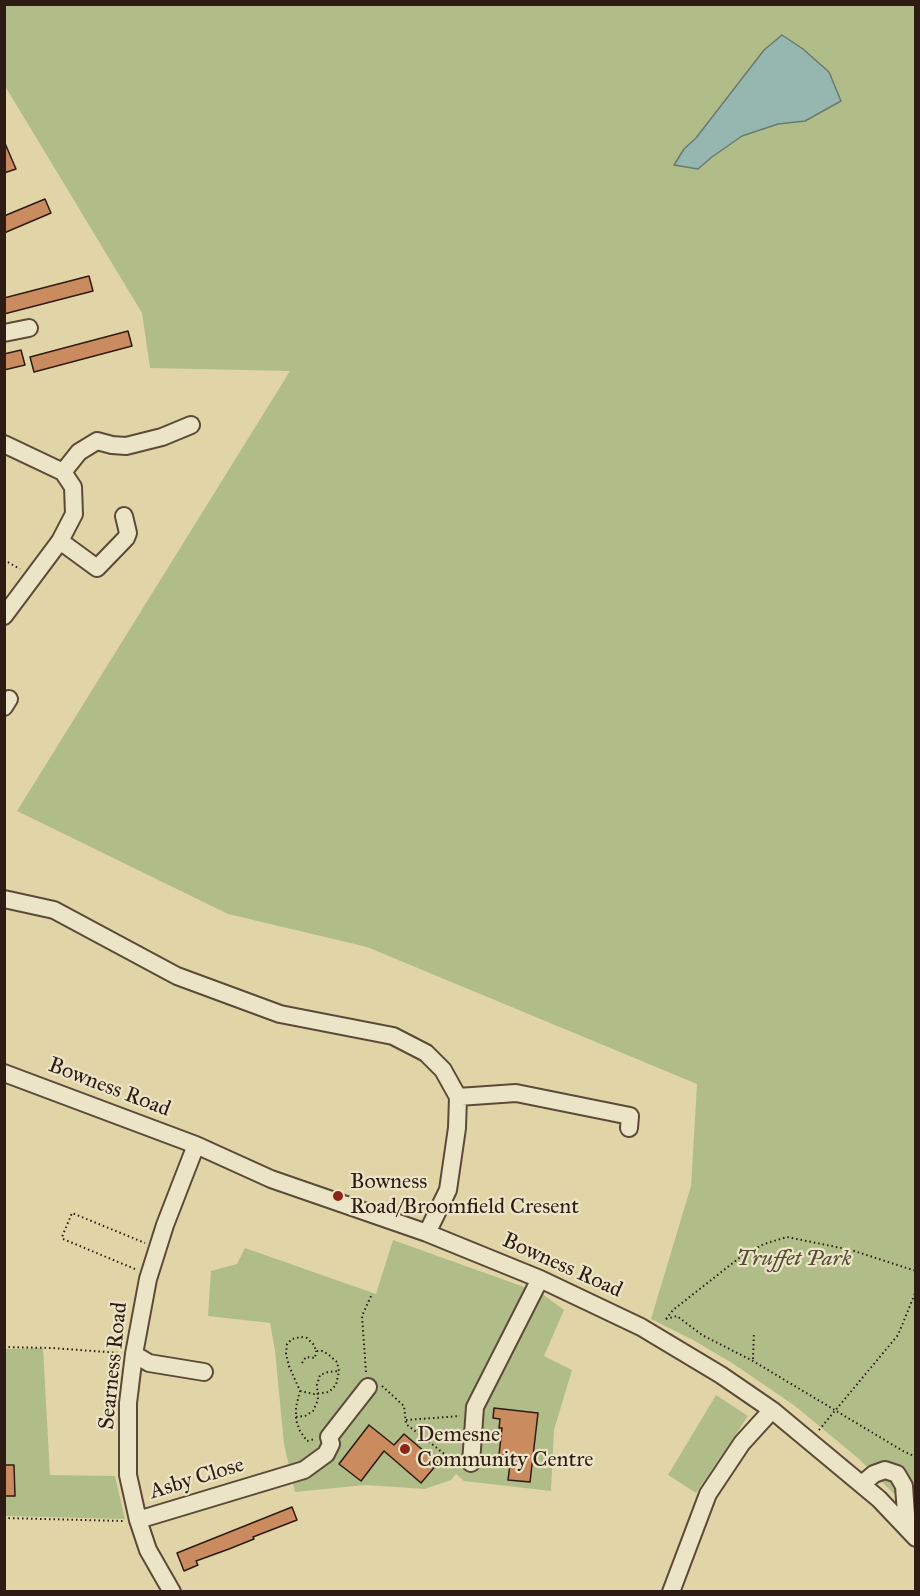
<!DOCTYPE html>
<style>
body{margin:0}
#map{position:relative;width:920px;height:1596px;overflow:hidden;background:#e1d5a8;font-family:"IM FELL Great Primer",serif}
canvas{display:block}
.frame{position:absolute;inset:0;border:6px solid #2e1b13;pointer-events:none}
</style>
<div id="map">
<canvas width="920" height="1596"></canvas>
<div class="frame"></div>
</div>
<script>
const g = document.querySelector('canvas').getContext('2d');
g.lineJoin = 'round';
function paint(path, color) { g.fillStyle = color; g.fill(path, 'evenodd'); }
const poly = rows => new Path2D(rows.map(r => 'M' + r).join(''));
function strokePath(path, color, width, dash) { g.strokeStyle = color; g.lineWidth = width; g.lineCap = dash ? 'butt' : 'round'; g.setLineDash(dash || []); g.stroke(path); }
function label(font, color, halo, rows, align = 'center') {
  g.font = font + ' "IM FELL Great Primer",serif'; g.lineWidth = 4.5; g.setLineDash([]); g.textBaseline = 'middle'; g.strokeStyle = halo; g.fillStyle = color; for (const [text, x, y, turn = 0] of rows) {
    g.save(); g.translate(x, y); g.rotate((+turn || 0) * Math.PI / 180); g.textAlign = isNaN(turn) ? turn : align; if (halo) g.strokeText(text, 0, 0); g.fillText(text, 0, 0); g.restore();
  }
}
paint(poly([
 [4,5,915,5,915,1515,859,1459,795,1406,732,1363,693,1340,651,1319,691,1186,697,1084,367,947,228,914,17,811,290,371,150,368,142,313,5,86],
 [393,1240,541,1293,564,1310,544,1356,572,1370,554,1430,551,1491,464,1481,456,1474,451,1480,425,1489,365,1485,295,1492,284,1444,275,1351,270,1323,208,1316,211,1271,237,1264,245,1248,376,1294],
 [43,1348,50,1475,115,1476,125,1519,5,1516,5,1349],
 [716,1395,748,1416,696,1493,668,1475]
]), '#b1bd89');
const water = poly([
 [782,35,803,49,829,72,841,101,805,121,778,124,742,136,712,157,698,169,674,165,684,149,696,138,764,50,782,35]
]);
paint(water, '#95b7af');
strokePath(water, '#6c7971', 1.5);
const building = poly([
 [4,141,16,169,4,173,4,141],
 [45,199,51,213,4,233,4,216,45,199],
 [89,276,93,291,4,314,4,298,89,276],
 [128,331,132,346,34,372,30,357,128,331],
 [21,350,25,365,4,370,4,354,21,350],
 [494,1408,538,1413,530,1482,508,1480,511,1456,499,1455,502,1428,499,1428,500,1419,493,1418,494,1408],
 [369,1425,394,1445,404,1434,438,1463,421,1483,384,1451,361,1481,339,1464,369,1425],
 [4,1465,14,1465,15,1496,4,1496,4,1465],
 [292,1507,297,1520,253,1537,254,1539,229,1549,196,1561,198,1565,184,1571,177,1553,292,1507]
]);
paint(building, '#ca8b5f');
strokePath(building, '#2e1b13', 1.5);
const minor = poly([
 [4,333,29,328],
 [4,444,63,472,73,487,74,514,60,541,4,616],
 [63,472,79,452,97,441,112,445,126,446,162,437,191,425],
 [60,541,97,568,126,538,128,533,124,516],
 [4,707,9,699],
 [4,899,54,910,177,976,280,1014,393,1036,426,1053,443,1070,458,1097,457,1128,448,1190,427,1233],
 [4,1073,196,1145,271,1179,427,1233,540,1279,641,1327,721,1375,772,1410,879,1499,916,1538],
 [458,1097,516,1093,630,1116,629,1128],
 [134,1354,149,1363,204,1372],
 [471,1463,475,1407,540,1279],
 [862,1484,874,1474,885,1470,897,1474,904,1486,907,1528],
 [138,1520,304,1470,326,1454,331,1444,329,1437,368,1387],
 [172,1592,148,1550,138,1520,128,1475,128,1403,134,1354,148,1279,165,1225,196,1145],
 [671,1592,708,1494,742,1443,772,1410]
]);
strokePath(minor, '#5b4a38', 20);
strokePath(poly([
 [4,560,20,569],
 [135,1269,63,1239,62,1237,72,1213,145,1243],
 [666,1319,677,1316,702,1335,753,1361,903,1451,916,1457],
 [666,1319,673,1310,743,1255,764,1244,787,1237,851,1250,916,1271],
 [4,1347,52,1348,120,1353],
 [753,1359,754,1332],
 [302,1363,306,1357,315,1358,316,1351],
 [366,1372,362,1316,371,1296],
 [382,1386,404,1406,406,1424,456,1463],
 [300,1391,314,1394,329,1392,336,1385,339,1371,337,1362,328,1354,322,1351,316,1351,314,1345,307,1338,301,1337,292,1339,287,1344,286,1354,289,1366,300,1391,296,1407,296,1420,300,1431,307,1441,315,1439],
 [296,1417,305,1416,313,1411,318,1400,317,1385,320,1375,328,1372,339,1371],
 [406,1420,460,1416],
 [819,1430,898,1335,916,1291],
 [4,1518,123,1521]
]), '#2e1b13', 2, [1.5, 3]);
strokePath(minor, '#ece4c6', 16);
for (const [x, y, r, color] of [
 [338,1196,6,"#8f2418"],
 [405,1449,6,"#8f2418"]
]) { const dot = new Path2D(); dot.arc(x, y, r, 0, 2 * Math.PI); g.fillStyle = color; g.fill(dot); strokePath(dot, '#ece4c6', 2); }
label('22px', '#2e1b13', '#ece4c6', [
 ["Bowness Road",109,1088,21],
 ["Bowness Road",562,1266,24],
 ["Searness Road",114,1366,-84],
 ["Asby Close",197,1479,-17]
]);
label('22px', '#2e1b13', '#ece4c6', [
 ["Bowness",350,1183],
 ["Road/Broomfield Cresent",350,1208],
 ["Demesne",417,1436],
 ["Community Centre",417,1461]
], 'left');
label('italic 22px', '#554c36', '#ece4c6', [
 ["Truffet Park",794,1260]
]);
</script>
